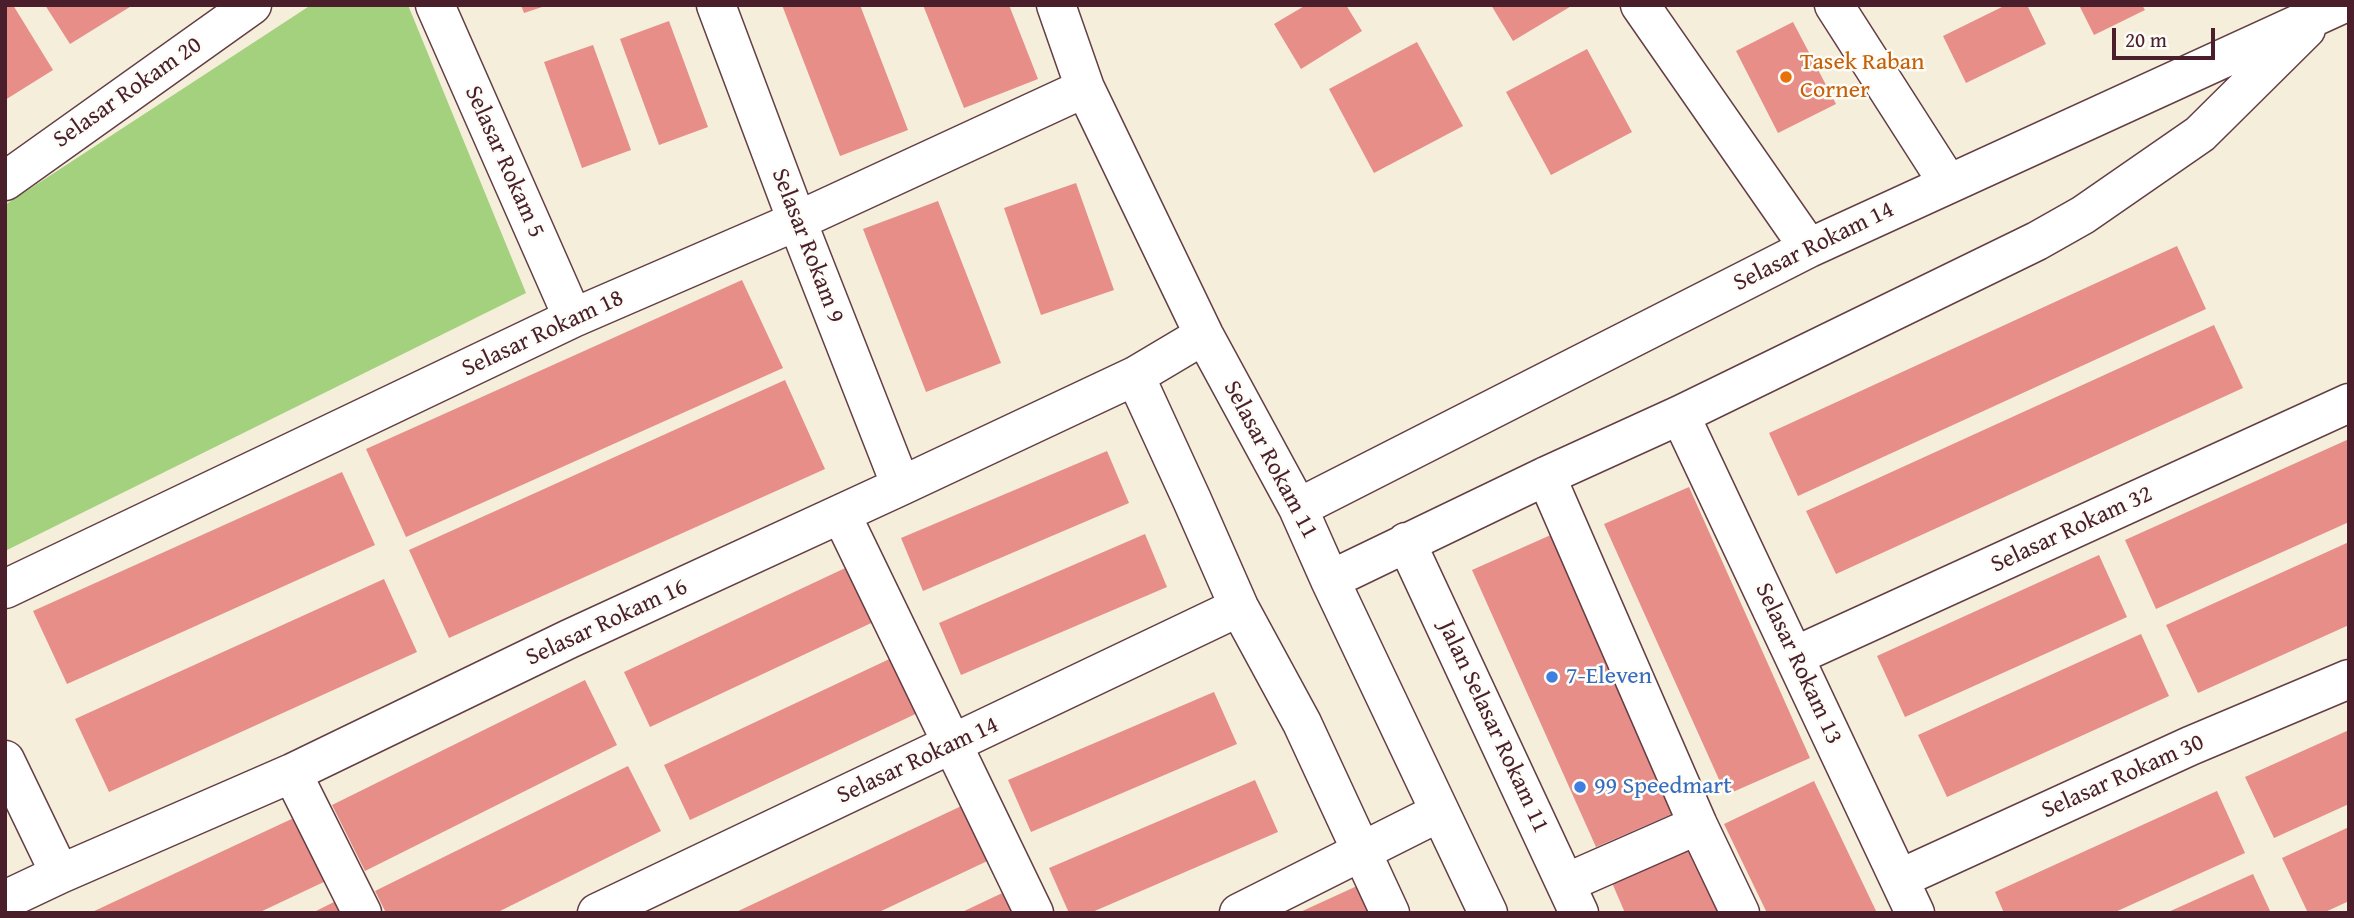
<!DOCTYPE html>
<style>
body{margin:0}
#map{position:relative;width:2354px;height:918px;overflow:hidden;background:#f4eeda;font-family:"Gentium Book Plus",serif}
canvas{display:block}
.frame{position:absolute;inset:0;border:7px solid #4a1f2b;pointer-events:none}
.scale{position:absolute;left:2112px;top:28px;width:103px;height:32px;box-sizing:border-box;border:4px solid #4a1f2b;border-top:0;padding-left:9px;font-size:21px;line-height:24px;white-space:nowrap;color:#4a1f2b;-webkit-text-stroke:5px #fdfcf7;paint-order:stroke}
</style>
<div id="map">
<canvas width="2354" height="918"></canvas>
<div class="frame"></div>
<div class="scale">20 m</div>
</div>
<script>
const g = document.querySelector('canvas').getContext('2d');
g.lineJoin = 'round';
function paint(path, color) { g.fillStyle = color; g.fill(path, 'evenodd'); }
const poly = rows => new Path2D(rows.map(r => 'M' + r).join(''));
function strokePath(path, color, width, dash) { g.strokeStyle = color; g.lineWidth = width; g.lineCap = dash ? 'butt' : 'round'; g.setLineDash(dash || []); g.stroke(path); }
function label(font, color, halo, rows, align = 'center') {
  g.font = font + ' "Gentium Book Plus",serif'; g.lineWidth = 5; g.setLineDash([]); g.textBaseline = 'middle'; g.strokeStyle = halo; g.fillStyle = color; for (const [text, x, y, turn = 0] of rows) {
    g.save(); g.translate(x, y); g.rotate((+turn || 0) * Math.PI / 180); g.textAlign = isNaN(turn) ? turn : align; if (halo) g.strokeText(text, 0, 0); g.fillText(text, 0, 0); g.restore();
  }
}
paint(poly([
 [311,5,408,5,526,293,5,551,5,205]
]), '#a4d17d');
paint(poly([
 [5,5,13,5,53,70,5,100],
 [45,5,133,5,70,44],
 [521,5,545,5,545,6,524,13],
 [782,5,860,5,908,130,840,156],
 [923,5,1009,5,1038,79,964,108],
 [1306,5,1346,5,1362,31,1301,69,1274,24],
 [1491,5,1573,5,1513,41],
 [2006,5,2027,5,2046,44,1966,83,1943,36],
 [2079,5,2142,5,2145,10,2094,35],
 [669,21,708,127,659,145,620,39],
 [1793,22,1836,104,1778,133,1736,51],
 [1417,42,1463,126,1374,173,1329,89],
 [593,45,631,150,582,168,544,62],
 [1587,49,1632,132,1551,175,1506,92],
 [1076,183,1114,290,1041,315,1004,208],
 [938,201,1001,363,926,392,863,229],
 [2177,246,2206,309,1798,496,1769,433],
 [742,280,783,368,406,537,366,449],
 [2214,325,2243,388,1836,574,1806,511],
 [785,380,825,469,449,638,409,550],
 [2349,439,2349,522,2156,609,2125,540],
 [1107,451,1129,503,923,591,901,538],
 [342,472,375,545,67,684,33,611],
 [1689,487,1810,758,1726,795,1604,524],
 [1145,534,1167,587,961,675,939,623],
 [1553,534,1677,812,1596,847,1472,570],
 [2349,542,2349,625,2198,693,2166,625],
 [2099,555,2127,617,1905,717,1877,656],
 [858,562,884,617,650,727,624,672],
 [384,579,417,652,109,792,75,719],
 [2141,634,2169,696,1947,797,1918,735],
 [898,655,924,710,690,820,664,765],
 [585,680,617,745,365,871,332,805],
 [1214,692,1237,744,1031,832,1008,780],
 [2349,730,2349,804,2274,838,2245,777],
 [628,766,661,831,496,913,386,913,375,891],
 [1255,780,1278,832,1090,913,1069,913,1049,868],
 [1814,781,1877,913,1767,913,1724,824],
 [2217,791,2245,853,2113,913,2004,913,1995,892],
 [972,801,998,856,877,913,734,913],
 [298,816,328,880,258,913,90,913],
 [2349,827,2349,901,2323,913,2308,913,2282,858],
 [1697,839,1730,913,1625,913,1610,878],
 [2253,874,2271,913,2166,913],
 [1357,886,1370,913,1298,913],
 [1015,887,1028,913,960,913],
 [338,900,344,913,312,913]
]), '#e78e89');
const minor = poly([
 [435,5,573,318],
 [716,5,797,221,901,486],
 [1056,5,1085,88,1204,335,1298,508,1330,580,1488,913],
 [1640,5,1809,248],
 [1834,5,1948,183],
 [5,181,252,5],
 [1135,376,1192,500,1239,607,1302,723,1390,913],
 [1680,415,1915,913],
 [1546,476,1698,825,1740,913],
 [1298,508,1809,248,2340,5],
 [841,514,1034,913],
 [1406,542,1579,913],
 [1330,580,1546,476,1680,415,2037,241,2083,215,2200,134,2306,29],
 [5,589,573,318,797,221,1085,88],
 [1795,656,2349,403],
 [5,760,60,874],
 [292,773,362,913],
 [1899,879,2190,746,2349,679],
 [1566,883,1698,825],
 [5,900,60,874,292,773,569,639,901,486,1135,376,1204,335],
 [597,913,1239,607],
 [1239,913,1440,812]
]);
strokePath(minor, '#643e45', 41);
strokePath(minor, '#fff', 38);
for (const [x, y, r, color] of [
 [1786,77,7,"#e8710a"],
 [1552,677,7,"#3f7fe0"],
 [1580,787,7,"#3f7fe0"]
]) { const dot = new Path2D(); dot.arc(x, y, r, 0, 2 * Math.PI); g.fillStyle = color; g.fill(dot); strokePath(dot, '#fdfcf7', 2.5); }
label('24px', '#c56008', '#fdfcf7', [
 ["Tasek Raban",1800,63],
 ["Corner",1800,91]
], 'left');
label('24px', '#4a1f2b', '#fdfcf7', [
 ["Selasar Rokam 20",128,93,-35],
 ["Selasar Rokam 5",504,162,66],
 ["Selasar Rokam 9",807,246,69],
 ["Selasar Rokam 14",1814,247,-26],
 ["Selasar Rokam 18",543,334,-25],
 ["Selasar Rokam 11",1270,460,62],
 ["Selasar Rokam 32",2072,530,-25],
 ["Selasar Rokam 16",607,623,-25],
 ["Selasar Rokam 13",1798,664,65],
 ["Jalan Selasar Rokam 11",1493,727,65],
 ["Selasar Rokam 14",918,761,-25],
 ["Selasar Rokam 30",2123,777,-24]
]);
label('24px', '#366cbe', '#fdfcf7', [
 ["7-Eleven",1566,677],
 ["99 Speedmart",1594,787]
], 'left');
</script>
